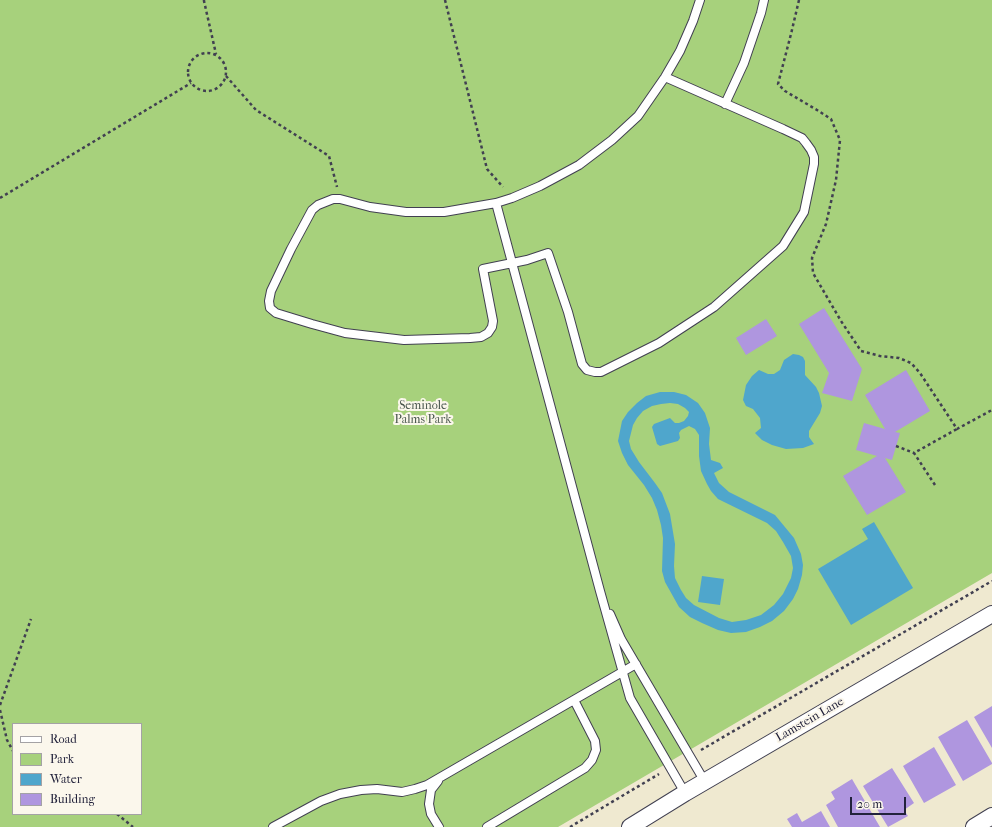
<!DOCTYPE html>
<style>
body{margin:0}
#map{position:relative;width:992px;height:827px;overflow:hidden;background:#efe9d0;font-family:"IM FELL French Canon",serif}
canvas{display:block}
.legend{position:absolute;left:12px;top:723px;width:130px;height:92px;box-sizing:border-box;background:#fbf7ec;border:1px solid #a4a2a5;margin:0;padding:5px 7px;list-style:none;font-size:12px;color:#22223b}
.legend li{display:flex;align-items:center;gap:8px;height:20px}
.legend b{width:20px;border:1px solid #a4a2a5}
.scale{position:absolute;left:850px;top:797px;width:56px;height:18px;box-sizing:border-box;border:2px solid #22223b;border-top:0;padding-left:5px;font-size:12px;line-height:14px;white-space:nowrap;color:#22223b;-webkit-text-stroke:3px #fbf7ec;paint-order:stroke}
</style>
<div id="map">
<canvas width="992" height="827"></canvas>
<ul class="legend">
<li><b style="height:5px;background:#fff"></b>Road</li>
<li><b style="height:11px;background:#a7d17c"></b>Park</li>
<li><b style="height:11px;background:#4fa6cc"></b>Water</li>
<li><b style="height:11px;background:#af96df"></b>Building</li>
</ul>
<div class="scale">20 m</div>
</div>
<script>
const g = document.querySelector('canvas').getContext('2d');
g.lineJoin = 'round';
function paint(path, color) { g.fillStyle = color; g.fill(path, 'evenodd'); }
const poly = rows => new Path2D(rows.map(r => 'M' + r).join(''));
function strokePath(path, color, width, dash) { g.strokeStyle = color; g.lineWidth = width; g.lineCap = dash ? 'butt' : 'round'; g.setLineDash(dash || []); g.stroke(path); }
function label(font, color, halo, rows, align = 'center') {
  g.font = font + ' "IM FELL French Canon",serif'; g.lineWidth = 4; g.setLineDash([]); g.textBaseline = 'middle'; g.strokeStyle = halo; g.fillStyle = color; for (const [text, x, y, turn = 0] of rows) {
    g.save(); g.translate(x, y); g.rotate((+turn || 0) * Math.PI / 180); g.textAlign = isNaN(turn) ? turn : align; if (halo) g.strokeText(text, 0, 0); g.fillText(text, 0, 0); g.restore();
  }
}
paint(poly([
 [0,0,992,0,992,573,558,827,0,827],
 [13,724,141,724,141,814,13,814]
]), '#a7d17c');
paint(poly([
 [793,354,799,355,803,357,805,361,805,375,816,387,819,393,822,406,820,413,809,431,809,437,814,444,803,448,786,449,772,445,762,440,755,433,761,428,760,418,753,409,746,406,743,400,746,385,752,376,759,370,768,374,774,374,780,370,784,360],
 [660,392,674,392,686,395,698,403,705,413,710,428,709,444,711,460,720,463,723,468,714,473,719,483,729,492,775,515,794,538,801,554,803,565,802,575,798,589,793,599,784,611,772,621,760,627,746,632,731,633,718,630,702,623,690,617,679,607,665,582,662,571,663,538,661,525,657,510,652,498,644,485,628,465,622,453,618,441,622,421,628,412,637,403,646,396],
 [670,403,678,404,685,408,689,412,688,416,684,421,679,423,675,423,670,418,654,424,652,427,657,444,660,446,678,441,680,438,679,433,681,430,689,426,695,429,699,435,699,456,701,471,707,484,711,491,718,499,767,523,776,531,783,542,791,556,793,568,791,578,783,594,774,605,761,615,746,620,732,622,719,618,694,605,686,598,681,590,675,578,674,566,675,544,670,514,662,493,655,483,639,462,631,449,629,441,633,425,637,418,643,411,652,406,661,404],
 [874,522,913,588,851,625,818,569,868,539,862,529],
 [702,576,724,579,720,605,698,602]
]), '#4fa6cc');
paint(poly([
 [824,308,862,369,852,401,822,393,829,373,799,324],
 [766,319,777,336,746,355,736,338],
 [906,370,930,411,895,432,900,433,892,460,885,458,906,492,867,515,843,476,877,456,856,450,864,423,885,429,865,395],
 [992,706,992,748,974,717],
 [967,720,992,763,992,764,963,781,938,737],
 [934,747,956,785,924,803,903,766],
 [892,768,914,803,904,810,908,816,888,827,863,786],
 [852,779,880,827,838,827,826,805,835,799,831,792],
 [821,811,830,827,792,827,787,819,797,813,802,822]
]), '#af96df');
const lane = poly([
 [665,77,783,129,802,138,806,143,811,150,814,157,814,164,804,212,783,246,714,307,659,343,601,372,595,372,587,370,582,364,568,312,548,253,527,260,483,269,493,321,492,327,488,333,481,337,470,338,404,340,345,333,312,324,276,313,270,308,269,301,271,291,291,249,312,210,318,205,333,199,340,199,370,207,406,212,444,212,496,203,512,198,540,186,579,165,612,140,638,116,665,77,680,51,693,21,700,0],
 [725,104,744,63,761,13,764,0],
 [496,203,600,591,630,698,685,793],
 [610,614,621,639,705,782],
 [438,781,431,790,429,804,431,814,439,827],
 [273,827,321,801,340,794,361,790,377,789,402,792,415,789,427,785,636,664],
 [487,827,585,768,592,760,596,750,595,741,574,700]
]);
const street = poly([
 [630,827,685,793,992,614],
 [974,827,992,816]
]);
strokePath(lane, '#414051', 10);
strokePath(street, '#414051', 18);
strokePath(poly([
 [204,0,204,1,216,54],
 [445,0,487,169,503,187],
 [799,0,791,34,778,84,785,91,817,110,831,119,840,140,836,180,826,224,812,258,813,273,841,321,861,351,880,356,899,358,911,363,920,373,957,429,992,410],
 '188 72a19 19 0 1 1 38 0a19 19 0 1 1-38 0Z',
 [226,76,256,110,329,156,337,187],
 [0,198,191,83],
 [896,446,914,453],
 [935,485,914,453,957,429],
 [0,705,31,619],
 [0,710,7,740,13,751],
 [701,750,992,581],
 [117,814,133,827],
 [570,827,659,774]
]), '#414051', 2.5, [3, 3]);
strokePath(lane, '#fff', 8);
strokePath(street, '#fff', 16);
label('12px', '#4a574e', '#fbf7ec', [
 ["Seminole",423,406],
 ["Palms Park",423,420]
]);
label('12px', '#22223b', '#fbf7ec', [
 ["Lamstein Lane",810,720,-30]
]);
</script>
